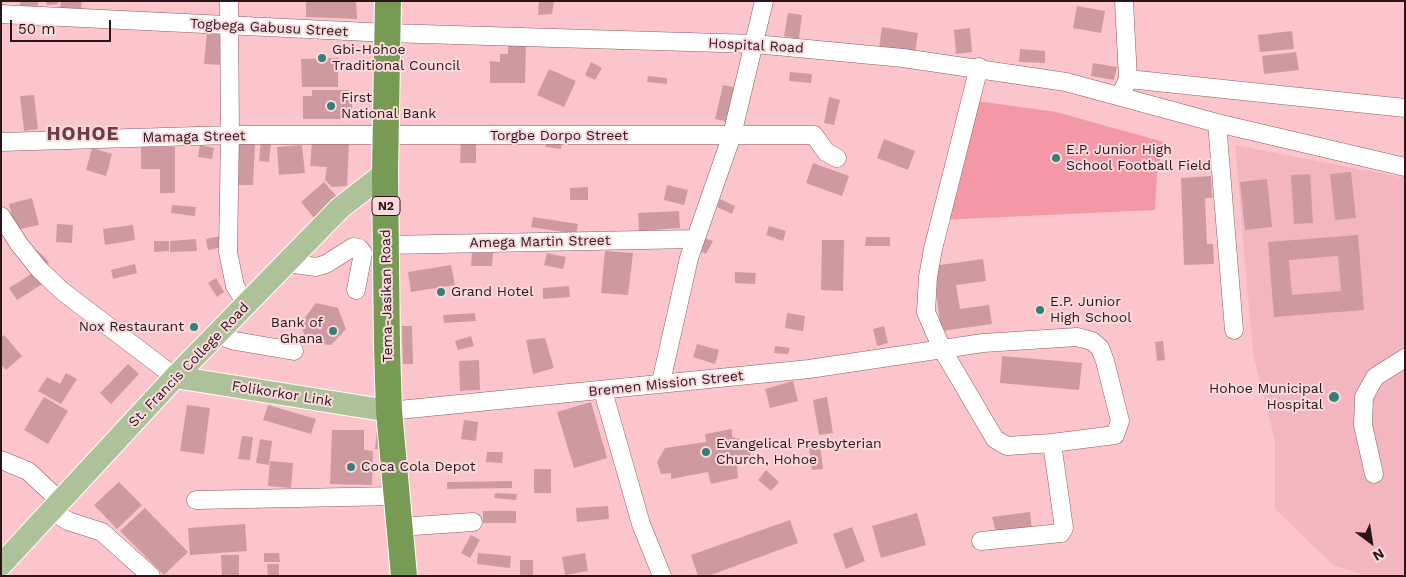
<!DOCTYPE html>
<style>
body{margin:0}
#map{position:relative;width:1406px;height:577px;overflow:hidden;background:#fcc5cb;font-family:"Work Sans",sans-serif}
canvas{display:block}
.frame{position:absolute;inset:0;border:2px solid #2a1619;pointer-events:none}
.north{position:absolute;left:1346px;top:517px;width:50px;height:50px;-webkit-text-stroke:4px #fbd9dc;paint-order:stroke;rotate:149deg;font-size:14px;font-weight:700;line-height:20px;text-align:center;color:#2a1619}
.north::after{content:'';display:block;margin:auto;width:18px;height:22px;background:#2a1619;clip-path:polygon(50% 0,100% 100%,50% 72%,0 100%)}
.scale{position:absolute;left:10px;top:20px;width:101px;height:22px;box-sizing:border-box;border:2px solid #2a1619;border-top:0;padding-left:6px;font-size:15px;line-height:18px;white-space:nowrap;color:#2a1619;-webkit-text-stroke:4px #fbd9dc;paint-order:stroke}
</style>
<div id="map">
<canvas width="1406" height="577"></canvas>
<div class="frame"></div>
<div class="north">N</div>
<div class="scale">50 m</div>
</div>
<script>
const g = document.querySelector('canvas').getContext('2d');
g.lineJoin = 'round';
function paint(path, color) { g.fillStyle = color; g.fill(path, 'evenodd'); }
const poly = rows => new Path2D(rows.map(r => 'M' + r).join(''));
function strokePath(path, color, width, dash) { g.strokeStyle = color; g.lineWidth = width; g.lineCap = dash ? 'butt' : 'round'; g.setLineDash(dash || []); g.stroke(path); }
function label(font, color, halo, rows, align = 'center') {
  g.font = font + ' "Work Sans",sans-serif'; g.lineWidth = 4; g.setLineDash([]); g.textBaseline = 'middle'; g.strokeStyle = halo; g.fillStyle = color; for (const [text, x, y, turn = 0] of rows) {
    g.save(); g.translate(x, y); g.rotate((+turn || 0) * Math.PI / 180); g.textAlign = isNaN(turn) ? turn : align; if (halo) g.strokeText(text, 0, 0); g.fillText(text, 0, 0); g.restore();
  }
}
paint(poly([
 [1235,145,1405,178,1405,576,1366,576,1333,565,1275,509,1275,441,1253,354]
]), '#f4b6be');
paint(poly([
 [962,99,1056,112,1164,142,1157,175,1155,210,939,220]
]), '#f598a6');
paint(poly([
 [21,1,39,1,36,10,20,5],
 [46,1,58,1,58,4,47,5],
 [61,1,82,1,81,9,60,8],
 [306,1,356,1,357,19,306,17],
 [539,1,554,1,552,14,538,15],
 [1077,6,1105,11,1101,33,1073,28],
 [788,13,802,15,799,39,784,36],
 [882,27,918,33,915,53,879,48],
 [970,28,972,52,956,54,954,30],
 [1292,31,1294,49,1260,52,1258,35],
 [207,32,226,33,223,65,204,64],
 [508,41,526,41,525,83,490,83,490,61,500,62,500,54,508,54],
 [1020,49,1045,51,1045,63,1019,62],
 [1296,52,1299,70,1264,74,1262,56],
 [338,58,338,87,302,87,301,59],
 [591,62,602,68,595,80,585,75],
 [1093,63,1117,67,1114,80,1091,76],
 [549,69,576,81,564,107,537,95],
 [790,72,812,74,811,83,789,81],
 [648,76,667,78,667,84,647,82],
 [723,85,738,88,730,122,715,119],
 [312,90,352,90,352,119,303,119,303,96,312,96],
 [34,95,38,129,24,131,20,96],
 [829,97,840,100,834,125,824,123],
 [461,139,476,139,476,163,460,163],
 [546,139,562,140,561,149,546,147],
 [884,139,915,151,908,170,877,158],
 [261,140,271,141,269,162,259,161],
 [312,142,349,144,347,186,332,187,325,180,327,167,310,166],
 [238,143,255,144,253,185,236,185],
 [200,145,214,148,212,159,198,157],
 [302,145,305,173,279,175,277,147],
 [141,147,175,147,175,193,160,193,160,169,141,169],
 [92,148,112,154,106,176,86,170],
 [813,163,849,176,842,196,806,183],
 [1351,172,1356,218,1335,220,1330,174],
 [1310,174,1313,223,1294,224,1291,175],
 [1211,176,1212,198,1205,198,1207,244,1213,244,1214,264,1184,265,1181,178],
 [1267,179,1272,227,1245,230,1240,182],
 [324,182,338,198,314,218,301,202],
 [667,185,688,190,684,205,664,200],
 [588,187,588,200,570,200,570,188],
 [32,198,39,225,15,230,9,204],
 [720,199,735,206,732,214,717,207],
 [172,205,196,207,195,216,171,213],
 [679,211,680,228,639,231,638,213],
 [533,217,578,224,576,234,531,227],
 [57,224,73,225,72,243,56,242],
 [133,225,135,240,105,245,103,229],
 [769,226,786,231,783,241,766,235],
 [225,235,227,246,208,250,206,239],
 [1358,235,1364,310,1274,317,1268,242],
 [1338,256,1341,291,1292,295,1289,260],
 [866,237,890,237,890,246,865,246],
 [705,238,713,241,706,254,699,250],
 [196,239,197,251,170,252,170,241],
 [822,240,844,240,843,291,821,290],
 [154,241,169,241,169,251,154,252],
 [37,250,49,262,45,267,33,254],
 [605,251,633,253,628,295,601,293],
 [472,253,493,253,492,266,471,266],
 [547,253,566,257,563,269,544,265],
 [983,259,986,281,956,285,960,309,989,305,992,324,941,331,933,266],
 [135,264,137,273,113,279,111,270],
 [451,265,455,285,411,292,408,272],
 [36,271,44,283,17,300,9,288],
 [735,272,756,273,755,284,735,283],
 [216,278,224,292,217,297,208,283],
 [569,286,570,297,543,299,543,288],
 [316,303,338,308,346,329,331,345,308,343,300,324],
 [475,313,476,321,444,323,443,315],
 [787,313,805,316,803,331,785,328],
 [402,326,412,326,413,364,403,364],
 [884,326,888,343,877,346,873,329],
 [4,335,22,356,6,370,1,364,1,338],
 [471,336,474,346,458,350,455,341],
 [545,338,554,368,533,374,526,340],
 [1163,341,1165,360,1157,361,1155,342],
 [697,344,719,350,715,364,693,357],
 [775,346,790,348,788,354,774,353],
 [1002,356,1082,363,1079,390,1000,383],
 [479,360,480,390,460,391,459,361],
 [128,364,139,374,111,404,100,393],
 [66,373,77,379,61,404,38,391,47,377,60,384],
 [793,381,798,401,770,408,765,389],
 [44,397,68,411,48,444,24,430],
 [827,397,833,433,819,435,813,400],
 [591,402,607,458,574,468,557,412],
 [187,405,210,408,204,454,180,451],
 [268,405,316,419,311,434,263,420],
 [378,419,383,450,375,449],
 [464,420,478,422,476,441,461,439],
 [732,429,732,437,748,441,751,457,743,463,737,463,738,478,711,484,708,472,671,479,671,473,661,474,657,462,665,448,706,442,705,434],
 [332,430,364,430,364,450,373,451,372,485,330,484],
 [242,436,253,437,250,460,238,459],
 [260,439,272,441,269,465,256,463],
 [820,444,823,469,812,470,809,445],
 [487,452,503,452,502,463,486,462],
 [270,461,293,463,291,488,268,486],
 [534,469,551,469,551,493,534,493],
 [766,470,779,482,771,491,758,480],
 [512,481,512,488,447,489,447,482],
 [119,482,142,505,117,529,94,505],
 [495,493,517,494,516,500,494,498],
 [608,506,609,519,577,522,576,508],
 [145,508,188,552,164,575,120,531],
 [483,511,516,511,516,523,483,523],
 [1030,512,1032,531,997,536,992,517],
 [917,513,926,545,881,558,872,526],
 [790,520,798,543,708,576,698,576,691,555],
 [245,524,247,551,190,555,188,528],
 [852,527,865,561,846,569,833,534],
 [471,535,480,540,470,558,461,553],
 [264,553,279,553,280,562,264,562],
 [478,553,511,556,510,568,477,564],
 [585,553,588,571,565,575,562,557],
 [221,555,239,555,239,576,222,576],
 [520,560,533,560,533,576,520,576],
 [267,564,279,564,279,576,268,576]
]), '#ce9aa0');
const minor = poly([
 [229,1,230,135,228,252,235,286,247,305],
 [1,14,388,33,755,44,903,58,1066,82,1217,123,1405,167],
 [979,67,933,249,928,277,926,312,942,349,995,439,1007,446,1052,443],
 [1128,79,1405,108],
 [1123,90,1128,79,1124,1],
 [1217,123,1234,330],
 [1,142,230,135,814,135,826,152,837,158],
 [1,216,19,244,39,269,62,291,175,377],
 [386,245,694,239],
 [288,263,316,267,326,264,353,247,359,248,363,253,356,290],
 [218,335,235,341,294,351],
 [661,382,689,258,732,135,764,1],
 [603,391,641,524,662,576],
 [389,411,809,369,983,343,1077,337,1092,341,1100,348,1105,361,1120,421,1115,435,1052,443,1064,528,1061,533,981,541],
 [1,460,28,471,60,501],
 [1374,474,1363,425,1364,397,1375,377,1405,358],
 [196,500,396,496],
 [52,511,68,521,102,532,151,576],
 [399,527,473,522]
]);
const major = poly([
 [175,377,389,411],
 [1,565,175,377,340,208,385,173]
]);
const highway = poly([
 [388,1,385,173,387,347,389,411,404,576]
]);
strokePath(minor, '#8c5c62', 19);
strokePath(major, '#fff', 24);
strokePath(highway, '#fff', 28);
strokePath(minor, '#fff', 18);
strokePath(major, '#adc299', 22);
strokePath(highway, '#779a55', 26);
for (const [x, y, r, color] of [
 [322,58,5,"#357e7a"],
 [331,106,5,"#357e7a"],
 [1056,158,5,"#357e7a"],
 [441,292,5,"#357e7a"],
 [1040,310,5,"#357e7a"],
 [194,327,5,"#357e7a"],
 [333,331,5,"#357e7a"],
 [1334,397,6,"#357e7a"],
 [706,452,5,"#357e7a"],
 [351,467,5,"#357e7a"]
]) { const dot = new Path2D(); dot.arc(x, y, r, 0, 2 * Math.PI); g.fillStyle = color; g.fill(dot); strokePath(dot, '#fbd9dc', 2); }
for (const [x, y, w] of [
 [386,206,28]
]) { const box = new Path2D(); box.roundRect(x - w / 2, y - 9.5, w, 19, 4); g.fillStyle = '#fbd9dc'; g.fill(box); strokePath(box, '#2a1619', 1); }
label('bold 12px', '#2a1619', null, [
 ["N2",386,206]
]);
label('14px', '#2a1619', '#fbd9dc', [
 ["Togbega Gabusu Street",269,28,3],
 ["Hospital Road",756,46,3],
 ["Torgbe Dorpo Street",559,136],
 ["Mamaga Street",194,137,-1],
 ["Amega Martin Street",540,242,-1],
 ["Tema-Jasikan Road",387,296,-91],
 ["St. Francis College Road",189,365,-46],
 ["Bremen Mission Street",666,384,-6],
 ["Folikorkor Link",282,394,9]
]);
label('14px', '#2a1619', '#fbd9dc', [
 ["Gbi-Hohoe",332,50],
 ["Traditional Council",332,66],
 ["First",341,98],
 ["National Bank",341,114],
 ["E.P. Junior High",1066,150],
 ["School Football Field",1066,166],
 ["Grand Hotel",451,292],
 ["E.P. Junior",1050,302],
 ["High School",1050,318],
 ["Bank of",323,323,"right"],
 ["Ghana",323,339,"right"],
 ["Nox Restaurant",184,327,"right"],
 ["Hohoe Municipal",1323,389,"right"],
 ["Hospital",1323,405,"right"],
 ["Evangelical Presbyterian",716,444],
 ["Church, Hohoe",716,460],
 ["Coca Cola Depot",361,467]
], 'left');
g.letterSpacing = '1px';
label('bold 19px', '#6a3d43', '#fbd9dc', [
 ["HOHOE",83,134]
]);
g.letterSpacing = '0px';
</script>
